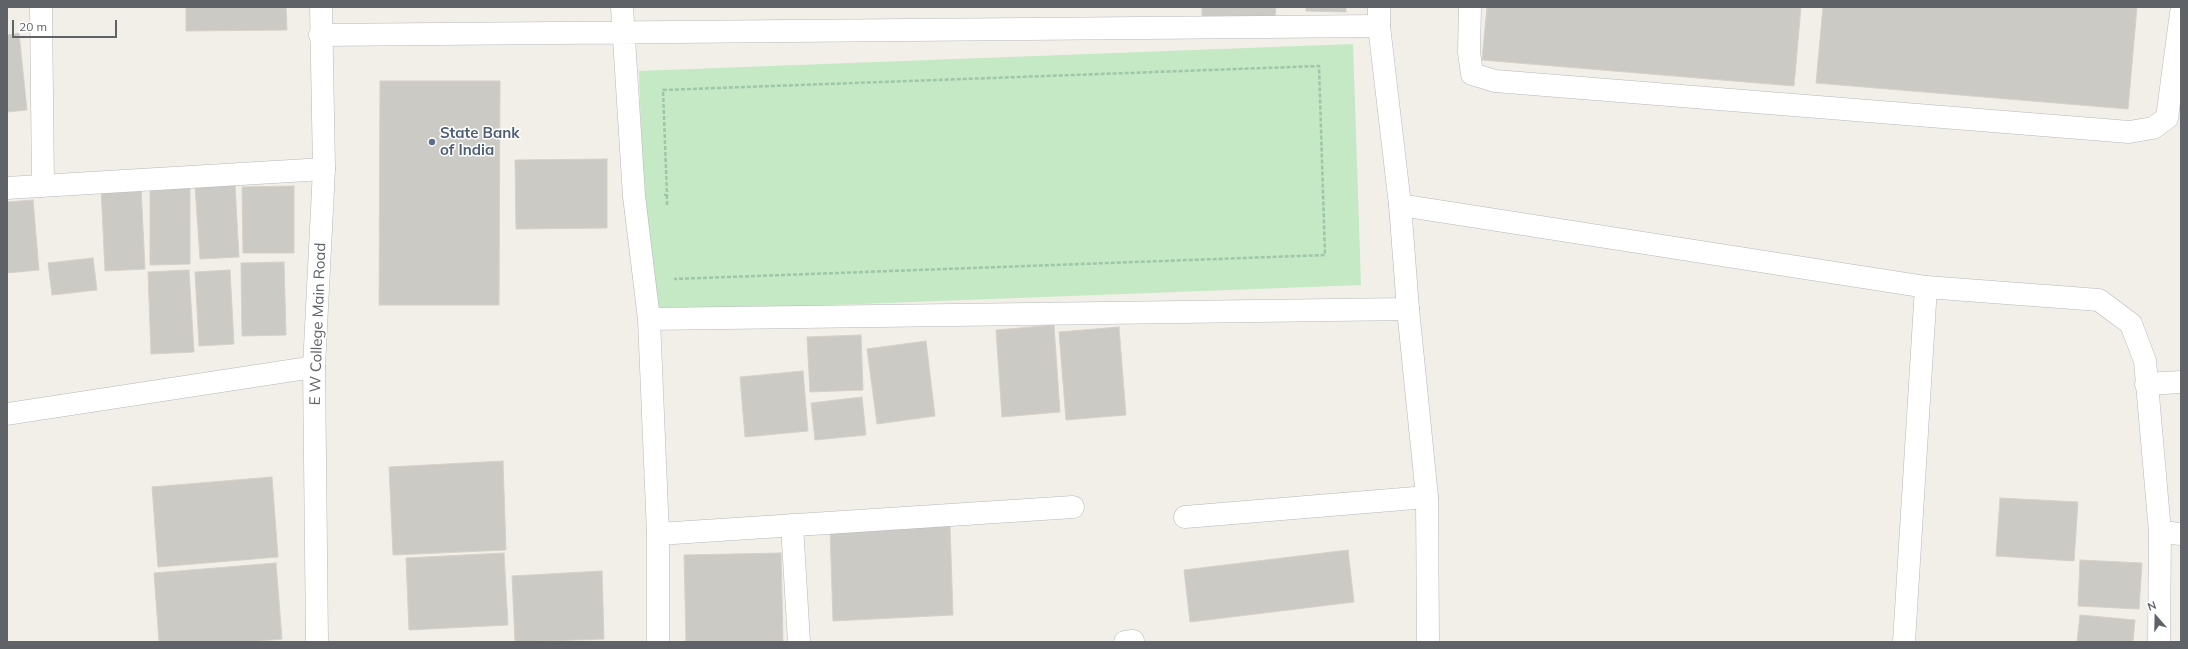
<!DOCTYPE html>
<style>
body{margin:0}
#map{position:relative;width:2188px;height:649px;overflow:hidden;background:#f1efe8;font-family:Mulish,sans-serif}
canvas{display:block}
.frame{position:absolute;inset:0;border:8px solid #5f6368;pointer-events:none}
.north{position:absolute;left:2136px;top:597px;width:40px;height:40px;-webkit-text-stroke:3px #fff;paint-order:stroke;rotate:340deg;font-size:11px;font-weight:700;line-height:16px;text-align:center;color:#5f6368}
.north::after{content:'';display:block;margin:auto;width:14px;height:18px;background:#5f6368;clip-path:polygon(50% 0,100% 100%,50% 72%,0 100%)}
.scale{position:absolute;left:12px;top:20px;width:105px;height:18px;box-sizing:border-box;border:2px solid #5f6368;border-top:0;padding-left:5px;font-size:12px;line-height:14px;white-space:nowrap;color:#5f6368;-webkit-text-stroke:3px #fff;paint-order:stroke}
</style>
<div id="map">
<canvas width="2188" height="649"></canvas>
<div class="frame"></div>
<div class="north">N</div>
<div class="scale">20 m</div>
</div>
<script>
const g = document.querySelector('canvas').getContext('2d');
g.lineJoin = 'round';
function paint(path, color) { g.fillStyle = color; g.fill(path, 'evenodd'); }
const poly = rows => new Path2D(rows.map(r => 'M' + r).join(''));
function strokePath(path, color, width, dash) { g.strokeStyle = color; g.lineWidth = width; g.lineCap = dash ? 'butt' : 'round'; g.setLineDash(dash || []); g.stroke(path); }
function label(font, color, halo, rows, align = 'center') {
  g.font = font + ' Mulish,sans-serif'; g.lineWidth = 3; g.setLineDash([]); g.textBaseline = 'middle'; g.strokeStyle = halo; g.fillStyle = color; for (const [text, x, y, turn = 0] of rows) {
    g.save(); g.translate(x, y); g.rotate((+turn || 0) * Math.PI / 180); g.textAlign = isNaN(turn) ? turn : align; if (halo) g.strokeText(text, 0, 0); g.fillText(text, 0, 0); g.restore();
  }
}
paint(poly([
 [1353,44,1361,285,647,312,639,71]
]), '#c5e8c5');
const building = poly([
 [186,7,286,7,287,30,186,31,186,7],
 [1202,7,1276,7,1275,16,1202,16,1202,7],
 [1306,7,1346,7,1346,12,1306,11,1306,7],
 [1487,7,1801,7,1794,86,1482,60,1487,7],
 [1823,7,2137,7,2128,109,1816,83,1823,7],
 [19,33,27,110,7,112,7,35,19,33],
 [380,81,500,81,499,305,379,305,380,81],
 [607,159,607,228,516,229,515,160,607,159],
 [235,184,239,257,200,259,195,186,235,184],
 [150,185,190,185,190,264,150,265,150,185],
 [141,186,145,269,105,271,101,188,141,186],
 [294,186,294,253,243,253,242,187,294,186],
 [33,200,39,270,7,273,7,202,33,200],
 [93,258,97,290,52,295,48,263,93,258],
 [284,262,286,335,242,336,241,263,284,262],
 [189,270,194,352,151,354,148,272,189,270],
 [230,270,234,344,199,346,195,272,230,270],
 [1054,325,1060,412,1002,417,996,330,1054,325],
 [1119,327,1126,415,1066,420,1059,332,1119,327],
 [861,335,863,390,810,392,807,337,861,335],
 [926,341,935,416,877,424,867,349,926,341],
 [803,371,808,431,745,437,740,377,803,371],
 [862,397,866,435,815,440,811,403,862,397],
 [503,461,506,550,393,555,389,467,503,461],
 [272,477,278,557,158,567,152,487,272,477],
 [2000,498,2078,502,2074,561,1996,556,2000,498],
 [950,525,953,615,833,621,830,530,950,525],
 [1348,550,1354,602,1190,622,1184,570,1348,550],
 [504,553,508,625,409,630,406,558,504,553],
 [781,553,783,642,686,642,684,555,781,553],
 [2080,560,2142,563,2139,609,2078,606,2080,560],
 [276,563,282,639,247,642,159,642,154,573,276,563],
 [602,571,604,639,515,642,512,576,602,571],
 [2080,615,2135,620,2133,642,2077,642,2080,615]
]);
paint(building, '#cccac5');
strokePath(building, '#d6d1c6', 1);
const minor = poly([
 [41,7,43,186],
 [622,7,634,196,649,319,658,534,658,642],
 [1470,7,1469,52,1472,74,1495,81,2129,132,2153,128,2167,118,2181,13],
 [320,35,1379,26],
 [7,188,324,169],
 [1400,205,1926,287,2099,300,2131,324,2145,361,2160,532,2159,642],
 [649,319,1408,309],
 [2146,384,2181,382],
 [7,414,314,367],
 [1185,517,1427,497],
 [792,525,799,642],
 [2160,532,2181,534],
 [658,534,1073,507],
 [1125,642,1133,641],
 [1904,642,1926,287]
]);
const tertiary = poly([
 [1379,7,1379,26,1400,205,1408,309,1427,497,1428,642],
 [317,642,314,367,324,169,321,7]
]);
strokePath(minor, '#b5b8bc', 23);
strokePath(tertiary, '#b5b8bc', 23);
strokePath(poly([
 [664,195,667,195,663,90,1319,66,1325,255,674,279],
 [667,195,667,206]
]), '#9cc7a9', 2.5, [4, 2]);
strokePath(minor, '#fff', 22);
strokePath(tertiary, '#fff', 22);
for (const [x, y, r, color] of [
 [432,142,4,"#5c6f8a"]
]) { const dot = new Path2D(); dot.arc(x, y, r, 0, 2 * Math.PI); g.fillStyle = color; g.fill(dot); strokePath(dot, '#fff', 1.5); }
label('bold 15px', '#4e5e75', '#fff', [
 ["State Bank",440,133],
 ["of India",440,150]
], 'left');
label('15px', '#5f6368', '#fff', [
 ["E W College Main Road",318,324,-88]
]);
</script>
